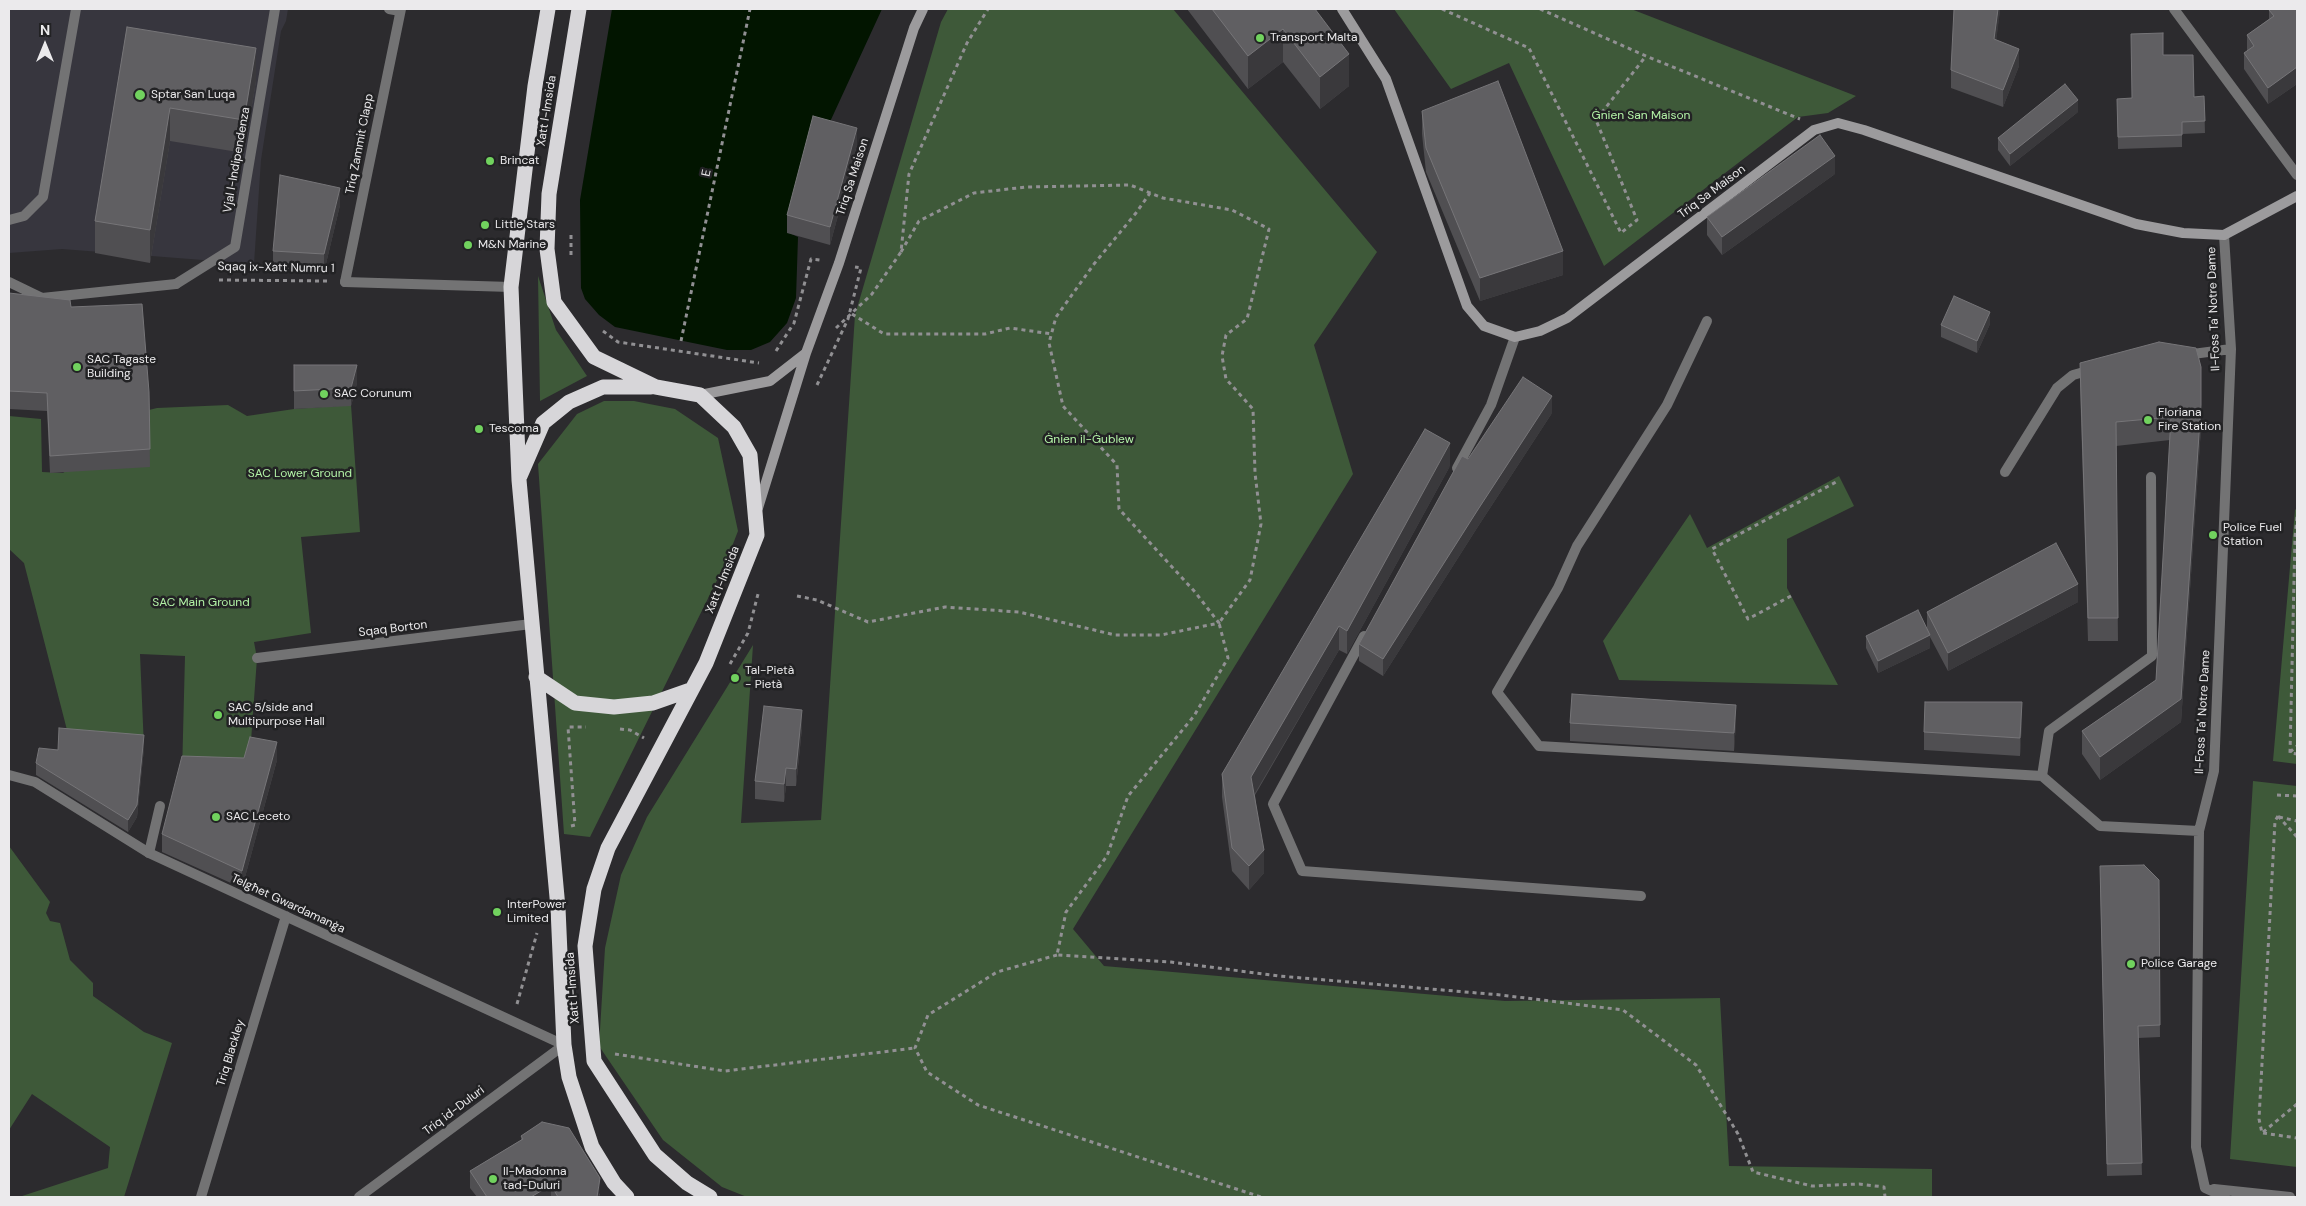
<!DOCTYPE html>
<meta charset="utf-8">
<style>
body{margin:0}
#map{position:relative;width:2306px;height:1206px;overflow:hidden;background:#2c2b2e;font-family:"DM Sans",sans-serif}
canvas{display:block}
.frame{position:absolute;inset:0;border:10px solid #ebeaec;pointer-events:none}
.north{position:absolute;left:20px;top:20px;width:50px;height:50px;-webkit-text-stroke:4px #222224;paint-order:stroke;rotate:0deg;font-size:14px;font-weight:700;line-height:20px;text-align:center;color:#ebeaec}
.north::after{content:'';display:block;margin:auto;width:18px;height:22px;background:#ebeaec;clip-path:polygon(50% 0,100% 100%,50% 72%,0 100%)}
</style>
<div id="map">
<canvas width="2306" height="1206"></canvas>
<div class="frame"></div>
<div class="north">N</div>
</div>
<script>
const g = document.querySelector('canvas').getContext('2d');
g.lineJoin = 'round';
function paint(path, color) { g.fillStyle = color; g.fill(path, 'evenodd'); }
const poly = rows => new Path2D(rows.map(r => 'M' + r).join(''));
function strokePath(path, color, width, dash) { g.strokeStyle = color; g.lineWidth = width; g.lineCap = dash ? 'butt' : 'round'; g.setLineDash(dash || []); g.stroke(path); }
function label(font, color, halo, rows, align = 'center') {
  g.font = font + ' "DM Sans",sans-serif'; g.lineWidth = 5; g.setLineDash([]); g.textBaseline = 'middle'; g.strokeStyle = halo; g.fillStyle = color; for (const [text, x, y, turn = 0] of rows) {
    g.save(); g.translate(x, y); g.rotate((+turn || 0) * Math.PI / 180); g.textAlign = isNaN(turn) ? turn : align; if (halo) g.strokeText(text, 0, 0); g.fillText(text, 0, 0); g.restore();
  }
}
paint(poly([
 [9,9,288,9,286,21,281,31,261,160,254,264,62,249,9,253]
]), '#37363e');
paint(poly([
 [948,9,1173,9,1377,252,1314,345,1353,474,1073,929,1104,966,1505,1001,1720,998,1729,1166,1932,1169,1932,1197,747,1197,722,1187,663,1140,599,1046,605,948,621,875,647,817,753,645,741,823,821,820,855,315,941,22],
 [1394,9,1631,9,1856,96,1828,113,1798,117,1604,266,1509,63,1451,89],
 [538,276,556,330,587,376,540,401],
 [604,401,634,401,675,409,718,438,738,531,726,562,590,837,564,834,538,464,577,414],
 [228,405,247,416,294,409,351,405,360,532,301,537,311,633,254,642,257,658,250,755,244,776,182,774,185,656,140,654,144,748,59,740,67,730,24,563,9,549,9,416,41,419,42,472,63,473,149,410,157,408],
 [1839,476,1854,506,1787,539,1787,588,1838,685,1619,680,1603,641,1690,514,1707,548],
 [2297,508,2297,764,2273,761,2295,510],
 [2253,781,2297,786,2297,1167,2230,1159],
 [9,846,50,902,46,913,50,921,60,923,70,960,93,983,93,996,144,1032,172,1043,124,1197,19,1197,108,1168,110,1147,32,1094,9,1130]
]), '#3e5939');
paint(poly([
 [612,9,882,9,823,137,787,232,798,237,796,298,787,323,770,342,751,350,727,350,615,327,599,315,585,299,581,288,580,200]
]), '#021500');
strokePath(poly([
 [1442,9,1529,48,1621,233,1637,220,1596,120,1646,56],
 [1540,9,1646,56,1800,119],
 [571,235,571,259],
 [901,252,919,221,974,193,1026,187,1130,185,1163,198,1232,210,1269,229,1247,319,1226,335,1222,356,1226,379,1253,409,1255,473,1261,524,1250,580,1219,623,1228,658,1194,716,1128,796,1107,856,1066,912,1057,955,1171,962,1279,976,1501,995,1623,1010,1696,1065,1738,1134,1753,1172,1812,1186,1859,1184,1884,1187,1885,1197],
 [219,280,328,281],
 [852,314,884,334,985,334,1010,328,1052,334],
 [836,328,872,294,901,252,909,174,967,43,988,9],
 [603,331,618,342,759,363],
 [681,341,750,9],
 [776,351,794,323,811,259,820,260],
 [817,385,848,319,861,268,855,267],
 [2297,517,2295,537,2290,753,2297,754],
 [797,596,817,600,868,622,945,607,1019,612,1115,635,1161,635,1219,623,1195,592,1119,509,1117,465,1063,406,1049,343,1056,317,1094,264,1136,213,1150,193],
 [1791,596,1748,619,1712,549,1836,482],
 [730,664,748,633,758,594],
 [620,729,630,730,644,738],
 [2290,752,2297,746],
 [2277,795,2297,796],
 [2278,816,2275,821,2259,1119,2262,1133,2297,1104],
 [2278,816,2297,837],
 [2279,817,2297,821],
 [571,826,575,825,568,727,586,727],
 [1057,955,997,972,928,1015,915,1048,927,1072,978,1105,1261,1197],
 [517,1004,537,933],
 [615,1054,725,1071,915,1048],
 [2263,1133,2297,1138]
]), '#919093', 3, [4, 4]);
strokePath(poly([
 [2174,9,2297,175],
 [9,220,24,216,43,197,76,9],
 [2224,235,2231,349,2214,771,2199,831,2196,1147,2205,1188,2225,1197],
 [345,282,511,287],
 [176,284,235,247,275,9],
 [1707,321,1667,405,1577,546,1558,588,1497,692,1539,746,2042,776],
 [2185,355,2231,349],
 [1457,468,1491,405,1515,337],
 [2005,472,2057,388,2073,375,2091,370],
 [2151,477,2152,656,2049,731,2042,776,2100,826,2199,831],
 [1364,636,1273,804,1302,871,1641,896],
 [257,658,531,624],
 [149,853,160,806],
 [2214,1189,2290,1197]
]), '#737374', 10);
strokePath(poly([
 [389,9,400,11],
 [9,282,42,298,176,284],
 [345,282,401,9],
 [9,775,35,782,149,853,564,1045,359,1197],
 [201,1197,286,916]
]), '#737374', 10);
strokePath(poly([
 [1342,9,1386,79,1467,306,1484,326,1515,337,1540,331,1567,318,1814,130,1838,123,1864,130,2136,224,2183,233,2224,235,2297,196],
 [700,395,770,381,806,353],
 [758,508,806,353,839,263,914,28,923,9]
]), '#9c9b9d', 10);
strokePath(poly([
 [548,9,535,86,511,287,519,480,558,908,564,1045,569,1077,592,1147,614,1183,627,1197],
 [579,9,549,194,547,249,554,302,594,357,656,387,700,395,734,427,750,455,757,535,706,663,608,848,594,889,585,946,594,1061,655,1155,687,1183,710,1197],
 [520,476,543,423,569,402,603,387,651,387],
 [536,677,575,703,614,707,653,703,690,690]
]), '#d7d6d9', 15);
paint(poly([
 [1187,9,1315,9,1349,86,1320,109,1283,62,1248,89],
 [2000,9,1996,40,2019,66,2003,107,1951,88,1951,70],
 [2297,9,2297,84,2268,104,2244,69,2244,53,2247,51,2247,35,2269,19,2269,10],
 [127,27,256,81,244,153,170,141,150,263,95,253,95,221],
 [2163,55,2194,97,2204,96,2205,133,2182,134,2182,147,2118,149,2117,99,2132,98],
 [1422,111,1563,275,1480,301,1426,172,1422,134],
 [2078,112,2010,166,1998,150,1998,138],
 [857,145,830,245,787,233,787,215],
 [1835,174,1722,255,1707,235,1707,217],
 [340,205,324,272,273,269,273,251],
 [9,293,71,307,149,392,150,467,50,473,47,411,9,409],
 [1990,324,1977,353,1941,337,1941,325],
 [2080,363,2201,428,2181,722,2100,780,2082,754,2082,731,2156,680,2170,440,2116,446,2118,641,2088,641,2080,387],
 [294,365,357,383,351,406,294,409],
 [1552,413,1477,528,1383,676,1359,661,1359,644,1468,459],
 [1450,466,1347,654,1339,650,1255,795,1264,873,1249,890,1232,871,1222,797,1222,774],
 [2078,602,1948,671,1930,637,1930,648,1878,673,1866,648,1866,636,1927,628,1927,612],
 [2022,720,2020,756,1924,750,1924,732],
 [1736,722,1734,751,1570,741,1570,723],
 [802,728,796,786,786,786,784,802,755,799,755,781],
 [144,748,137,817,128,832,36,775,36,763,58,750],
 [277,760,242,888,162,852,162,834],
 [2100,878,2159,880,2160,1037,2138,1038,2142,1175,2107,1176],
 [521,1136,600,1194,599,1197,477,1197,470,1188,470,1171,521,1140]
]), '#504f52');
paint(poly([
 [1998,9,2000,9,2000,12,1994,57,1994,39],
 [1283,29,1283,62,1248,89,1248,56],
 [256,48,256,81,244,153,244,120],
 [2019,49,2019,66,2003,107,2003,90],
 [1349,54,1349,86,1320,109,1320,77],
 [2297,67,2297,84,2268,104,2268,88],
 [2078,100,2078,112,2010,166,2010,154],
 [170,108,170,141,150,263,150,230],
 [857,128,857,145,830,245,830,227],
 [1835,156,1835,174,1722,255,1722,237],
 [340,188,340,205,324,272,324,254],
 [1563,251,1563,275,1480,301,1480,278],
 [1990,312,1990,324,1977,353,1977,341],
 [357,365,357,383,351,406,351,388],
 [1552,396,1552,413,1477,528,1383,676,1383,659,1477,511],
 [2201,405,2201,428,2181,722,2100,780,2100,757,2181,699],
 [1450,443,1450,466,1347,654,1347,631],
 [2078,584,2078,602,1948,671,1948,653],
 [1339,626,1339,650,1251,800,1251,777],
 [1930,635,1930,648,1878,673,1878,661],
 [2022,702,2022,720,2020,756,2020,738],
 [1736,705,1736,722,1734,751,1734,733],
 [802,710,802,728,796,786,796,769],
 [144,735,144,748,137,817,128,832,128,820],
 [277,742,277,760,242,888,242,871],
 [786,768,786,786,784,802,784,784],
 [1264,850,1264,873,1249,890,1249,866],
 [600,1178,599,1197,597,1197],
 [551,1185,551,1197,531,1197]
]), '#3a393c');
const building = poly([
 [1212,9,1315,9,1349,54,1320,77,1283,29,1248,56,1212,9],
 [1954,9,1998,9,1994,39,2019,49,2003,90,1951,70,1954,9],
 [2271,9,2297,9,2297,67,2268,88,2244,53,2254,46,2247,35,2274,16,2269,10,2271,9],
 [127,27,256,48,244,120,170,108,150,230,95,221,127,27],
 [2163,33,2163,55,2193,55,2194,97,2204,96,2205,121,2182,122,2182,135,2118,137,2117,99,2132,98,2131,34,2163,33],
 [1498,81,1563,251,1480,278,1426,148,1422,111,1498,81],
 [2065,84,2078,100,2010,154,1998,138,2065,84],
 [813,116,857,128,830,227,787,215,813,116],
 [1820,135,1835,156,1722,237,1707,217,1820,135],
 [280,175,340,188,324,254,273,251,280,175],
 [9,293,70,300,71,307,142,304,149,392,150,449,50,456,47,393,9,391,9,293],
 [1954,296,1990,312,1977,341,1941,325,1954,296],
 [2159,342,2196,348,2201,367,2201,405,2181,699,2100,757,2082,731,2156,680,2171,417,2116,422,2118,618,2088,618,2080,363,2159,342],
 [294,365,357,365,351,388,294,391,294,365],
 [1523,377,1552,396,1477,511,1383,659,1359,644,1462,456,1468,459,1523,377],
 [1425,429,1450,443,1347,631,1339,626,1251,777,1264,850,1249,866,1232,848,1222,774,1425,429],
 [2056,543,2078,584,1948,653,1927,612,2056,543],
 [1918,610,1930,635,1878,661,1866,636,1918,610],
 [1572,694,1736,705,1734,733,1570,723,1572,694],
 [1925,702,2022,702,2020,738,1924,732,1925,702],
 [764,706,802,710,796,769,786,768,784,784,755,781,764,706],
 [59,728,144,735,137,805,128,820,36,763,39,748,58,750,59,728],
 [250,737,277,742,242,871,162,834,182,756,244,758,250,737],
 [2144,865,2159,880,2160,1025,2138,1026,2142,1163,2107,1164,2100,866,2144,865],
 [542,1122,569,1128,600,1178,597,1197,558,1197,551,1185,531,1197,487,1197,470,1171,523,1139,521,1136,542,1122]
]);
paint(building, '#605f62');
strokePath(building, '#767578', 1);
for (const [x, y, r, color] of [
 [1260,38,5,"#71d25e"],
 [140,95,6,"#71d25e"],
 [490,161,5,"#71d25e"],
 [485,225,5,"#71d25e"],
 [468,245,5,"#71d25e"],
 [77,367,5,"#71d25e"],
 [324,394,5,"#71d25e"],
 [2148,420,5,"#71d25e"],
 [479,429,5,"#71d25e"],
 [2213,535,5,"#71d25e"],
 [735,678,5,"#71d25e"],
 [218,715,5,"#71d25e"],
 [216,817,5,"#71d25e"],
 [497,912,5,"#71d25e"],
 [2131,964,5,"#71d25e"],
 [493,1179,5,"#71d25e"]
]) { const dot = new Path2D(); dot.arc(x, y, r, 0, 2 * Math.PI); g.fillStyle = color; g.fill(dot); strokePath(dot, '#222224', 2); }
label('12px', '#ebeaec', '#222224', [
 ["Transport Malta",1270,38],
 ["Sptar San Luqa",151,95],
 ["Brincat",500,161],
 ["Little Stars",495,225],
 ["M&N Marine",478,245],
 ["SAC Tagaste",87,360],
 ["Building",87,374],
 ["SAC Corunum",334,394],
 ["Floriana",2158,413],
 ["Fire Station",2158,427],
 ["Tescoma",489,429],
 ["Police Fuel",2223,528],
 ["Station",2223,542],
 ["Tal-Pietà",745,671],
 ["- Pietà",745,685],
 ["SAC 5/side and",228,708],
 ["Multipurpose Hall",228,722],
 ["SAC Leceto",226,817],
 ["InterPower",507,905],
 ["Limited",507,919],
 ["Police Garage",2141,964],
 ["Il-Madonna",503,1172],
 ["tad-Duluri",503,1186]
], 'left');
label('12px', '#ebeaec', '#222224', [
 ["Xatt l-Imsida",547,111,-81],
 ["Triq Zammit Clapp",360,144,-79],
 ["Vjal l-Indipendenza",237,160,-80],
 ["E",707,173,-78],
 ["Triq Sa Maison",853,177,-72],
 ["Triq Sa Maison",1712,192,-37],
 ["Sqaq ix-Xatt Numru 1",276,268,1],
 ["Il-Foss Ta' Notre Dame",2214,309,-92],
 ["Xatt l-Imsida",723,580,-68],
 ["Sqaq Borton",393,629,-7],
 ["Il-Foss Ta' Notre Dame",2203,712,-87],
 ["Telgħet Gwardamanġa",288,904,25],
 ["Xatt l-Imsida",573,988,-94],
 ["Triq Blackley",231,1053,-73],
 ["Triq id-Duluri",454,1111,-37]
]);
label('12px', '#b2f2a6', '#222224', [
 ["Ġnien San Maison",1641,116],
 ["Ġnien il-Ġublew",1089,440],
 ["SAC Lower Ground",300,474],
 ["SAC Main Ground",201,603]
]);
</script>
